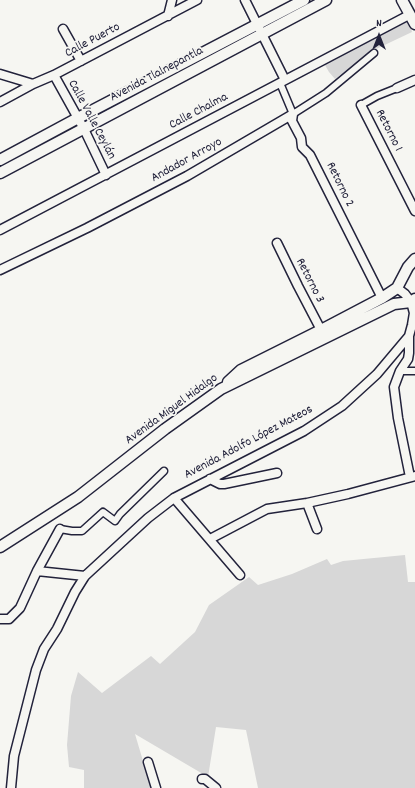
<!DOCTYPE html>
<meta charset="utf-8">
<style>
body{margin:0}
#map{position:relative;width:415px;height:788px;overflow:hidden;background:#f6f6f2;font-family:Dekko,sans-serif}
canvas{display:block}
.north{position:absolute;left:359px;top:16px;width:40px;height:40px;-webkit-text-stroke:3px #f6f6f2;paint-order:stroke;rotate:0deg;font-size:11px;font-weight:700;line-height:16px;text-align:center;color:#22223b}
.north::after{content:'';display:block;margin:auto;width:14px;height:18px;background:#22223b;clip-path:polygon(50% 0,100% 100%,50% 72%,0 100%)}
</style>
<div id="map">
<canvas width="415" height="788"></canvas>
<div class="north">N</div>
</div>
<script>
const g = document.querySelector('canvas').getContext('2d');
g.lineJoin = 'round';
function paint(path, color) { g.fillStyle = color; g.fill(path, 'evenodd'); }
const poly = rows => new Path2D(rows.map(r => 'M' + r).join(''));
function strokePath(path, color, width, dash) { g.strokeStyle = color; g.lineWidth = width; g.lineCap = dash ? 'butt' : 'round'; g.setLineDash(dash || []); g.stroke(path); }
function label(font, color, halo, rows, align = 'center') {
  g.font = font + ' Dekko,sans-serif'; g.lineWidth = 3.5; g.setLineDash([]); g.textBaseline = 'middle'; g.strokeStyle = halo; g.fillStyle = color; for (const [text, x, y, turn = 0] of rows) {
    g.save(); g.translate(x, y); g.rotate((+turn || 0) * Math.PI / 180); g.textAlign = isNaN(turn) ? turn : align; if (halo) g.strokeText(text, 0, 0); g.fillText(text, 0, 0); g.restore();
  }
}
paint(poly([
 [408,19,412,32,372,51,335,79,329,72,322,60],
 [405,555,408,582,415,582,415,788,258,788,246,730,216,727,208,777,135,734,151,788,84,788,84,770,69,767,67,745,71,696,78,672,102,693,151,656,160,664,195,632,209,605,249,577,258,585,292,574,327,559,331,565,343,561]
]), '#d7d7d7');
const pedestrian = poly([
 [280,83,293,114,326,93,374,53],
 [361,105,377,96,397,88],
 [400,371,415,371],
 [60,529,72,531,82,531,103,512,115,521,120,514,164,471]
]);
const minor = poly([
 [245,0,285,80],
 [168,16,172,0],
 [63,29,81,61],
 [0,74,33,84],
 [54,75,84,129,106,175],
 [397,88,415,80],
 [0,102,33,84,54,75,197,0],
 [361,105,415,211],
 [293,114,292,121,301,138,302,147,310,155,382,298],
 [0,230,409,15],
 [277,243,298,286,321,330],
 [0,270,87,228,187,176,293,114],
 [409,336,409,353,408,359,400,371,394,387,398,418,410,477],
 [210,479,220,484,224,484,277,473],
 [174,498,240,575],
 [307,503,317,529],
 [210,539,267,509,307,503,348,494,415,476],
 [37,571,85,576],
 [0,619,9,619,20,608,37,571,60,529],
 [148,762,156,788],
 [202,779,205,779,216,788],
 [11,788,14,756,36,670,44,649,57,629,75,592,85,576,148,518,174,498,304,431,342,406,377,374,409,336,412,325,414,313,411,302,405,294,397,288]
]);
const tertiary = poly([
 [402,0,415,24],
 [0,160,78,118,304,0],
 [0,173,326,0],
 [228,382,241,370,321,330,382,298,397,288,408,267,415,259],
 [0,547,78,497,165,429,221,389,394,304,411,302,415,299]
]);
strokePath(pedestrian, '#22223b', 9);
strokePath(minor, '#22223b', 11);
strokePath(tertiary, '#22223b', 13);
strokePath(pedestrian, '#f6f6f2', 6);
strokePath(minor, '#f6f6f2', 8);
strokePath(tertiary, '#f6f6f2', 10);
label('13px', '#22223b', '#f6f6f2', [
 ["Calle Puerto",93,41,-28],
 ["Avenida Tlalnepantla",157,75,-28],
 ["Calle Chalma",199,112,-28],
 ["Calle Valle Ceylán",91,120,62],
 ["Retorno 1",388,131,63],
 ["Andador Arroyo",187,161,-29],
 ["Retorno 2",339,185,64],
 ["Retorno 3",309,281,63],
 ["Avenida Miguel Hidalgo",172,410,-36],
 ["Avenida Adolfo López Mateos",249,443,-28]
]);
</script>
